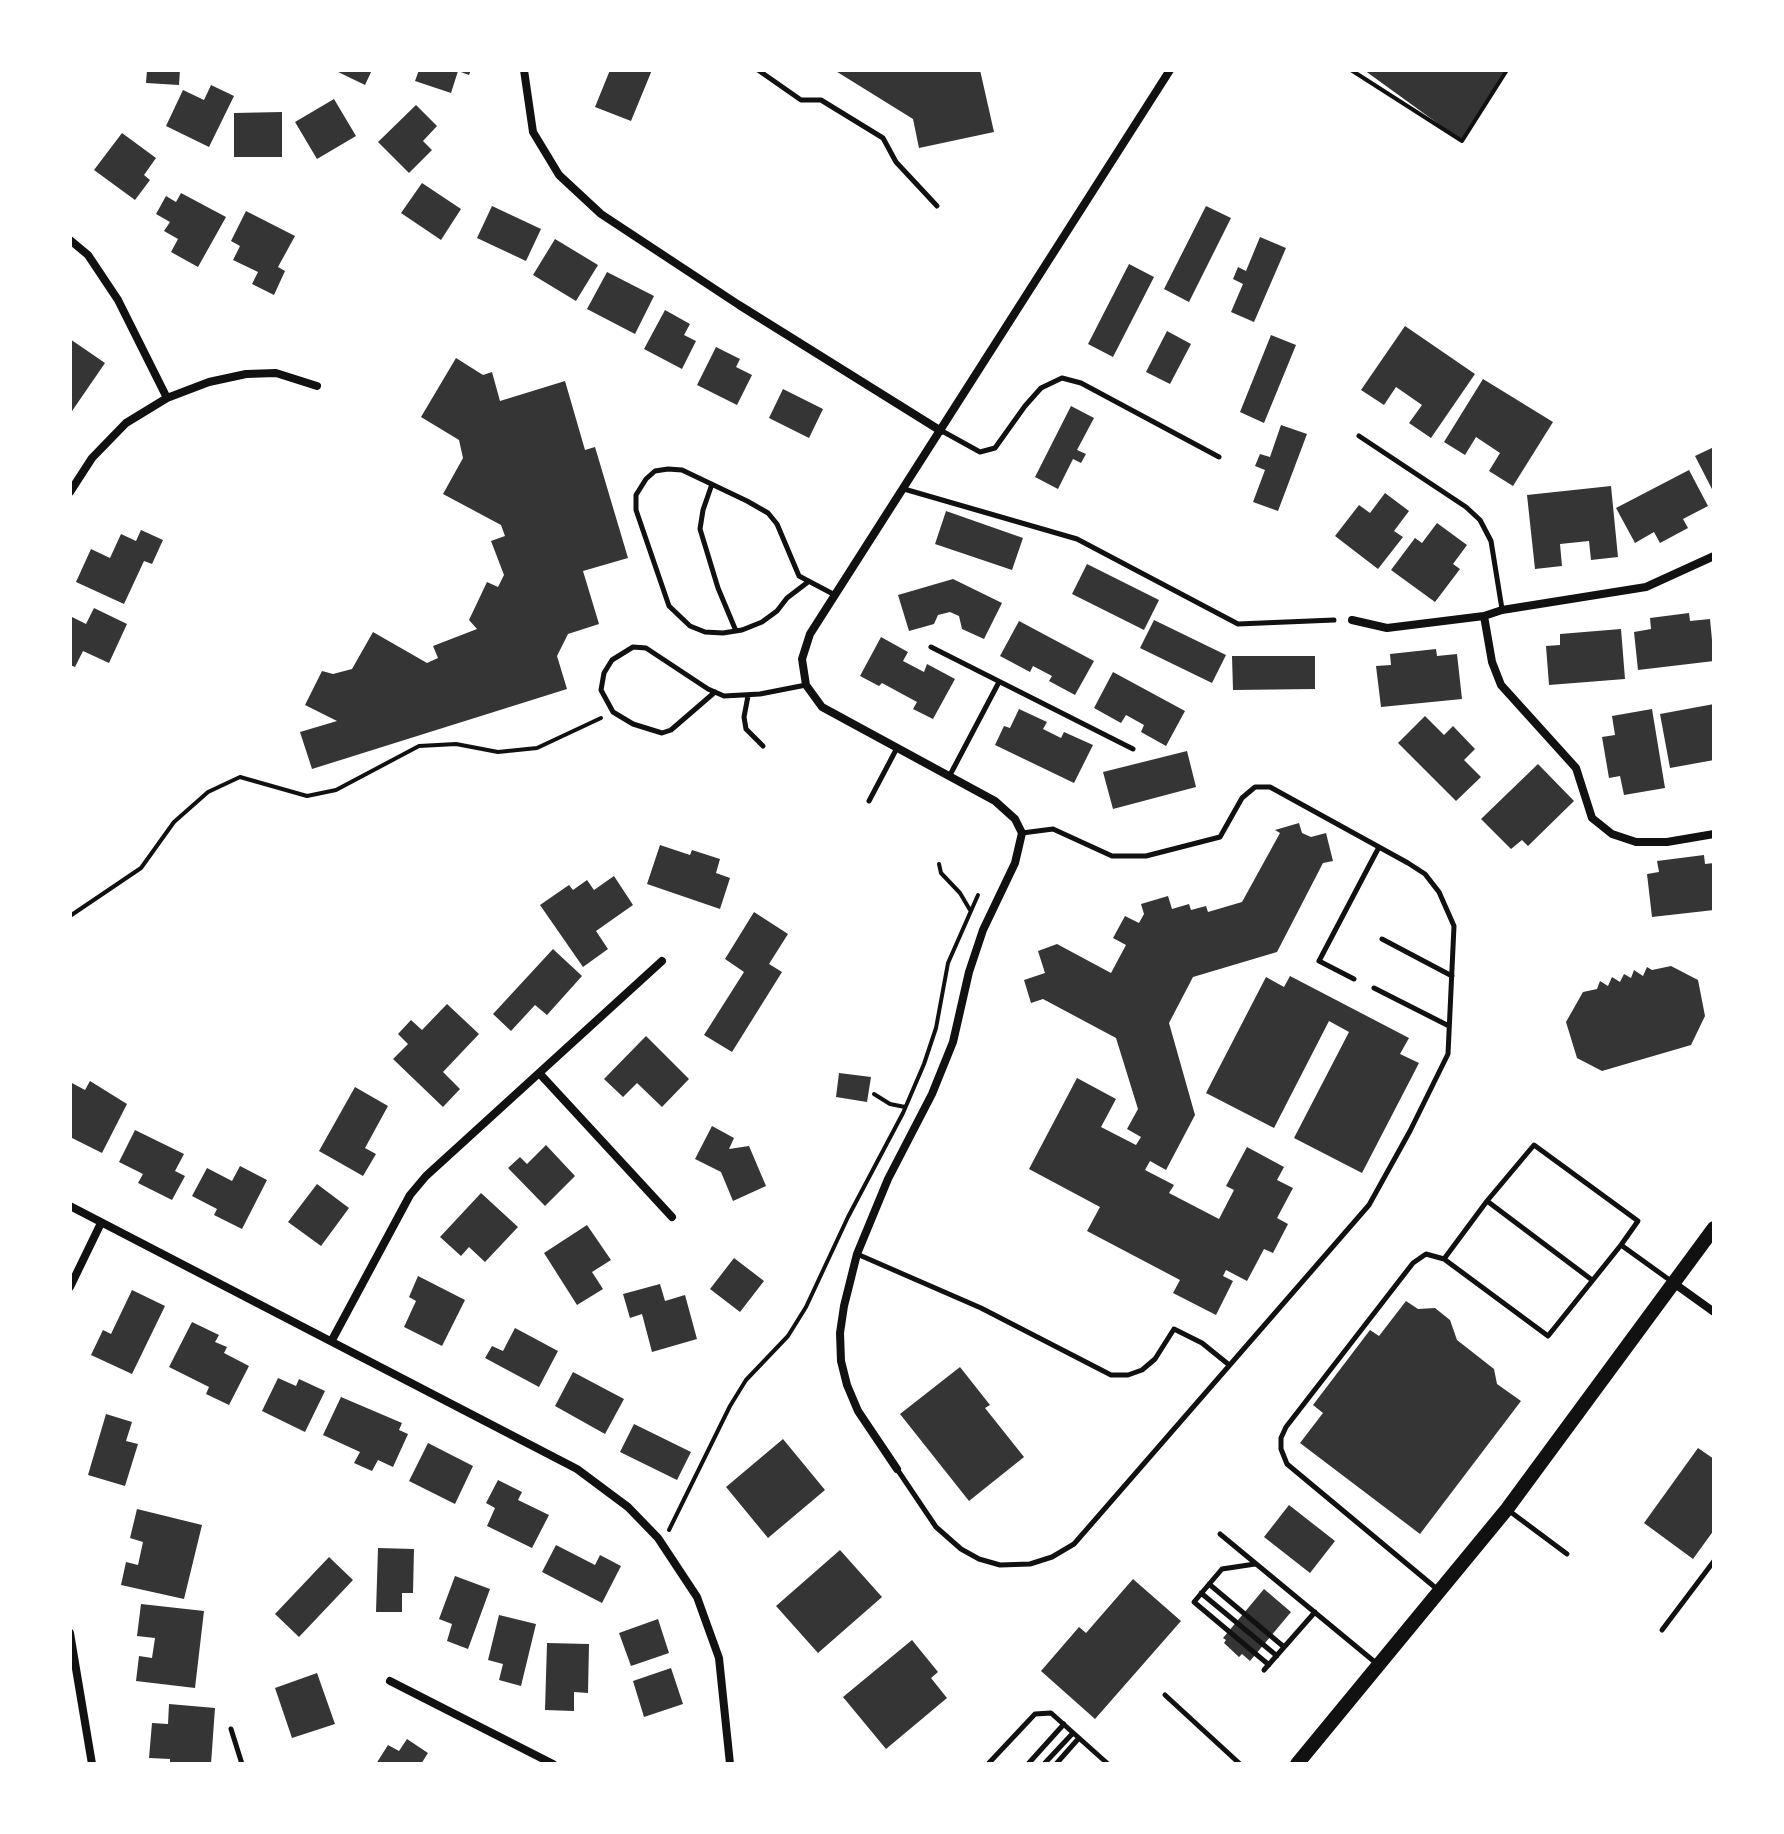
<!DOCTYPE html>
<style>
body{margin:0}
#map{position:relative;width:1784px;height:1834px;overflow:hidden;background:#fff;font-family:"PT Serif",serif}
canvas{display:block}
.frame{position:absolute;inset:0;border:72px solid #fff;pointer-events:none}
</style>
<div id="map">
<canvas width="1784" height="1834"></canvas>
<div class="frame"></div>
</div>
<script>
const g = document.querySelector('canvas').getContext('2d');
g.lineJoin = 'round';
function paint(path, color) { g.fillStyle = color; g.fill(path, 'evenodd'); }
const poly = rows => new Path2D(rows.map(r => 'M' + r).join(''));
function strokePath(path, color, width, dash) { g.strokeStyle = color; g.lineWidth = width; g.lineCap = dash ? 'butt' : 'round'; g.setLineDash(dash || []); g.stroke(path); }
paint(poly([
 [147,70,180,70,179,85,146,83],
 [334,70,372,70,365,85],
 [419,70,471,70,469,75,458,71,451,93,415,81],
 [610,70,652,70,631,121,595,107],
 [834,70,980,70,994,132,919,148,913,119],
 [1364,70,1507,70,1462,141],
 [211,85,234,96,209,147,166,126,183,90,204,100],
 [334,99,356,136,317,159,295,122],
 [416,105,437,126,423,141,432,150,409,173,378,142],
 [282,112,282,157,234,157,234,113],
 [122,133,156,158,144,175,150,180,135,200,94,170],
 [422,183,461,209,441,240,401,213],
 [181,193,226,217,198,267,171,252,178,239,164,231,170,222,156,214,166,196,176,202],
 [492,206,541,229,526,261,477,238],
 [1206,206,1231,218,1189,302,1164,289],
 [246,211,295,236,278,267,285,271,274,295,252,284,258,272,233,260,240,246,231,241],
 [1260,237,1286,248,1254,322,1231,312,1243,284,1233,279,1238,267,1246,271],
 [555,239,598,265,576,301,533,275],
 [1129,264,1154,277,1113,357,1088,344],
 [607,272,654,296,635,334,587,309],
 [665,310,690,324,684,335,696,341,682,369,644,349],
 [1405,326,1475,374,1431,438,1409,423,1422,405,1396,387,1384,405,1361,390],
 [1167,331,1191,344,1170,384,1146,372],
 [1271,335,1296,345,1264,423,1240,412],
 [70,339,105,363,70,414],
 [716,347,740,359,736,367,752,375,737,405,697,385],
 [456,358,483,375,492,372,500,401,565,381,585,450,595,447,628,558,583,571,599,624,568,634,557,656,567,689,312,769,300,732,337,721,305,705,322,671,333,674,352,669,373,632,427,663,438,658,433,646,477,629,469,620,487,582,498,587,504,575,491,541,505,536,501,525,443,494,463,458,459,440,421,417],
 [1483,379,1553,422,1513,486,1489,471,1500,453,1476,437,1465,455,1444,442],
 [783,389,823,409,809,438,769,418],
 [1071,406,1094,418,1077,450,1086,454,1081,463,1073,459,1058,489,1035,477],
 [1281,425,1307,434,1278,511,1253,502,1265,470,1255,466,1260,454,1270,457],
 [1714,447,1714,493,1695,456],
 [1689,470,1708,506,1683,519,1688,528,1660,543,1654,532,1635,543,1616,508],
 [1611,486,1618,557,1591,560,1589,541,1560,544,1562,566,1535,569,1527,495],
 [1385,493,1409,511,1394,531,1403,537,1378,569,1335,536,1359,505,1370,513],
 [946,511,1023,538,1012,570,935,544],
 [1437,523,1467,545,1453,564,1460,569,1435,602,1391,570,1415,538,1422,543],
 [141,530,163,540,152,564,144,561,124,604,76,582,91,549,110,558,121,534,136,541],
 [1087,564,1159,600,1144,630,1072,594],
 [953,579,1002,603,984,639,962,629,959,616,950,612,938,615,934,624,909,631,898,595],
 [94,608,127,624,109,663,83,651,75,667,70,665,70,616,86,624],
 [1689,613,1690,621,1710,619,1714,661,1638,670,1634,632,1651,629,1650,618],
 [1154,620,1226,655,1212,683,1140,648],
 [1019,621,1094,661,1075,695,1049,681,1052,676,1033,666,1030,672,1000,656],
 [1621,629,1625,679,1549,685,1546,646,1560,645,1560,634],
 [881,637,908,652,903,661,924,672,927,664,955,679,933,719,913,709,917,702,882,683,879,686,860,676],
 [1436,649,1437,656,1457,654,1462,699,1381,707,1376,666,1391,665,1390,654],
 [1232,656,1315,656,1315,689,1233,690],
 [1113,672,1185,711,1166,746,1141,732,1144,725,1126,715,1121,723,1094,708],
 [1714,704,1714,760,1670,768,1660,714],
 [1019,709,1047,722,1043,729,1061,738,1064,732,1093,745,1074,783,995,745,1004,726,1010,728],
 [1652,709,1665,788,1624,795,1620,776,1609,778,1602,737,1615,735,1612,716],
 [1425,716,1444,735,1453,726,1475,749,1464,760,1481,777,1456,801,1398,743],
 [1187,751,1196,787,1113,809,1103,772],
 [1538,764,1574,801,1528,846,1522,840,1511,849,1481,819],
 [1299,823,1302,833,1311,837,1326,833,1333,861,1323,863,1277,952,1193,977,1169,1023,1195,1115,1166,1170,1150,1161,1145,1170,1174,1185,1169,1193,1219,1219,1234,1190,1226,1186,1247,1147,1284,1167,1277,1180,1293,1188,1277,1218,1288,1224,1273,1253,1264,1249,1247,1281,1226,1270,1223,1276,1233,1281,1216,1315,1173,1293,1180,1280,1087,1231,1100,1207,1029,1169,1077,1078,1116,1099,1101,1127,1136,1145,1141,1137,1127,1129,1138,1109,1116,1038,1043,999,1031,1003,1024,980,1045,973,1038,951,1057,944,1111,973,1126,945,1113,938,1125,916,1139,923,1144,914,1141,904,1168,896,1172,909,1189,904,1191,910,1206,906,1208,912,1242,902,1280,833,1275,830],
 [660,845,690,855,692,850,720,859,716,873,730,878,720,909,647,884],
 [1704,855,1705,864,1714,863,1714,910,1652,917,1647,874,1659,872,1657,861],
 [614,876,633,905,596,931,608,949,583,967,540,905,569,885,573,890,587,880,594,890],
 [754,912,788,934,769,964,782,972,732,1052,704,1035,744,972,725,959],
 [553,949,582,976,547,1015,535,1005,511,1031,493,1014],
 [1671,966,1698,980,1705,1016,1691,1045,1602,1071,1577,1058,1566,1022,1583,992,1597,989,1600,981,1608,986,1612,977,1620,982,1624,974,1631,978,1634,970,1643,976,1647,967,1652,970],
 [1290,976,1409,1038,1400,1054,1419,1063,1362,1173,1294,1138,1349,1032,1329,1021,1274,1128,1206,1093,1266,977,1284,987],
 [447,1004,479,1034,443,1072,460,1089,443,1107,393,1059,408,1044,398,1034,411,1020,422,1030],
 [646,1036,689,1079,662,1107,637,1083,623,1097,604,1079],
 [839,1073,871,1077,867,1102,836,1097],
 [90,1081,127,1104,102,1153,70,1137,70,1082,85,1090],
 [355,1087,388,1106,365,1148,376,1154,363,1176,319,1151],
 [712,1126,734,1138,729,1149,749,1146,766,1186,733,1201,721,1172,695,1159],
 [135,1130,184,1154,175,1171,185,1176,172,1200,138,1183,143,1174,119,1162],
 [546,1145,575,1176,545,1206,508,1168,520,1157,527,1164],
 [240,1166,267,1180,242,1229,214,1215,217,1209,192,1196,207,1168,232,1181],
 [317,1184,349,1208,321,1246,288,1222],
 [481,1193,518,1227,485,1262,469,1247,461,1256,440,1237],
 [587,1225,611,1260,592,1272,603,1289,577,1305,544,1253],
 [734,1258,764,1281,740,1312,710,1289],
 [418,1276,465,1300,442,1346,404,1327,416,1301,409,1297],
 [660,1284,665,1301,685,1295,697,1339,652,1352,642,1314,630,1318,623,1294],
 [132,1290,165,1306,132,1374,91,1355,103,1330,111,1334],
 [1406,1301,1418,1309,1435,1308,1450,1320,1457,1340,1494,1369,1497,1384,1521,1401,1420,1534,1300,1443,1323,1413,1313,1405,1370,1330,1379,1336],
 [192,1322,219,1335,215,1342,227,1347,224,1353,249,1366,229,1405,206,1394,209,1387,169,1367],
 [515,1328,558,1351,539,1387,485,1358,492,1346,503,1351],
 [960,1367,990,1405,985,1408,1024,1457,969,1501,900,1414],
 [573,1372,624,1399,605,1434,555,1406],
 [278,1378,296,1386,299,1379,325,1391,305,1432,262,1411],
 [341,1397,402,1423,399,1430,408,1434,393,1467,378,1460,372,1471,354,1463,360,1452,323,1435],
 [106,1414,132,1422,126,1441,138,1444,125,1486,88,1475],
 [634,1424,691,1452,677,1480,620,1452],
 [783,1439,825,1490,768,1538,726,1487],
 [428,1443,473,1466,455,1504,409,1481],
 [1698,1448,1714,1459,1714,1530,1693,1559,1644,1523],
 [498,1480,522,1492,518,1500,549,1515,532,1548,487,1526,495,1508,486,1503],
 [1289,1505,1335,1541,1310,1573,1264,1537],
 [137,1509,202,1525,184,1599,121,1585,126,1562,138,1565,143,1542,130,1538],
 [556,1545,595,1565,600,1555,621,1566,602,1603,542,1572],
 [378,1548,414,1549,413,1593,402,1593,402,1612,376,1612],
 [840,1550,882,1597,818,1653,776,1606],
 [329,1557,353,1580,299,1637,275,1614],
 [455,1576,490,1589,468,1649,447,1641,452,1624,439,1619],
 [1133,1579,1181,1621,1095,1719,1041,1671,1079,1627,1086,1633],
 [1264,1589,1291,1612,1250,1661,1242,1654,1239,1657,1224,1643,1226,1640,1223,1638],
 [141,1604,204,1611,195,1688,136,1681,139,1656,152,1658,155,1638,137,1636],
 [499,1615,536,1624,521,1686,499,1680,503,1664,488,1660],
 [658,1619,669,1653,631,1666,619,1633],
 [912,1640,938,1672,931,1678,947,1698,886,1749,843,1697],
 [547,1643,589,1644,588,1693,574,1692,574,1711,545,1710],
 [671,1668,683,1704,644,1717,633,1681],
 [317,1673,335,1724,292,1738,275,1688],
 [169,1704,215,1708,211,1764,170,1764,170,1759,149,1758,152,1723,168,1724],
 [407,1739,428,1753,421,1764,376,1764,388,1745,399,1751]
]), '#353535');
strokePath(poly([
 [1351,70,1462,141,1507,70],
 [939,864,941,873,960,893,970,910],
 [70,916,141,868,174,822,208,792,240,777,307,796,336,790,419,746,456,744,498,752,537,748,601,718],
 [874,1094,890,1104,905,1107],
 [669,1530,730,1406,746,1380,788,1336,806,1307,848,1217,903,1113,924,1064,936,1028,948,963,978,895]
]), '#111', 4);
strokePath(poly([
 [758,70,801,100,821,100,883,138,896,162,937,206],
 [942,431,980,452,995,448,1025,406,1041,388,1062,378,1081,383,1219,457],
 [1359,436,1466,507,1480,520,1491,541,1502,609],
 [712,484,703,510,700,529,718,588,736,631],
 [904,489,1077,539,1238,624,1334,620],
 [808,582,787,598,777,611,762,622,742,630,723,633,705,632,690,626,669,606,636,510,636,495,646,479,655,471,668,469,682,470,747,501,768,513,777,524,799,576,835,595],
 [931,647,1133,749],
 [715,692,671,730,662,733,633,724,613,712,601,690,604,673,612,660,633,647,646,648,708,689,724,696,760,694,806,685],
 [748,696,744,717,746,729,763,746],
 [950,775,999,682],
 [869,801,897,748],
 [1382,939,1452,976],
 [1354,979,1319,961,1379,847],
 [1374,988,1449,1026],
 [1487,1201,1592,1280],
 [857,1254,981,1308,1111,1375,1128,1375,1142,1370,1155,1359,1174,1329,1202,1343,1228,1364],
 [1444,1259,1548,1336,1621,1245],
 [897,1469,936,1527,961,1549,979,1559,1000,1565,1030,1564,1052,1557,1074,1544,1369,1205,1410,1131,1448,1054,1454,926,1439,892,1425,874,1408,863,1270,787,1255,787,1242,798,1220,837,1146,856,1112,856,1053,829,1022,833],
 [1508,1510,1567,1554],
 [1220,1534,1376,1663],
 [1255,1564,1222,1569,1194,1602,1269,1665],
 [1209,1584,1284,1647],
 [1437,1589,1287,1464,1281,1449,1281,1438,1286,1427,1413,1263,1426,1254,1444,1259,1487,1201,1534,1145,1638,1221,1621,1245,1671,1281],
 [1201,1593,1277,1656],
 [1662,1630,1714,1561],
 [1264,1670,1315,1612],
 [1165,1695,1240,1764],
 [231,1729,242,1764],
 [988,1764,1035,1714,1051,1713,1108,1764],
 [1028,1764,1064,1724],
 [1044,1764,1073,1733],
 [1056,1764,1079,1738]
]), '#111', 5);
strokePath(poly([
 [524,70,533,132,559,175,601,214,739,305,941,431],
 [70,240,88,255,118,300,167,398],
 [70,492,92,458,126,423,167,398,209,382,246,374,276,373,317,386],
 [1484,616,1492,662,1501,685,1576,768,1592,818,1612,834,1636,842,1667,842,1714,834],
 [1352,620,1387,628,1484,616,1502,610,1646,587,1714,556],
 [540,1074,672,1217],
 [70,1206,577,1469,628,1507,658,1538,697,1597,719,1658,730,1764],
 [1675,1284,1714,1312],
 [70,1287,101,1223],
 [332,1340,410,1195,426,1176,662,961],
 [897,1469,858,1411,847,1385,841,1361,840,1333,844,1306,857,1254,888,1179,932,1094,953,1042,969,972,983,930,1015,863,1022,833,1015,819,995,801,822,707,806,685,802,659,810,634,1170,70],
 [70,1633,92,1764],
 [390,1681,553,1764]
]), '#111', 8);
strokePath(poly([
 [1297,1764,1507,1509,1714,1228]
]), '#111', 14);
</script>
